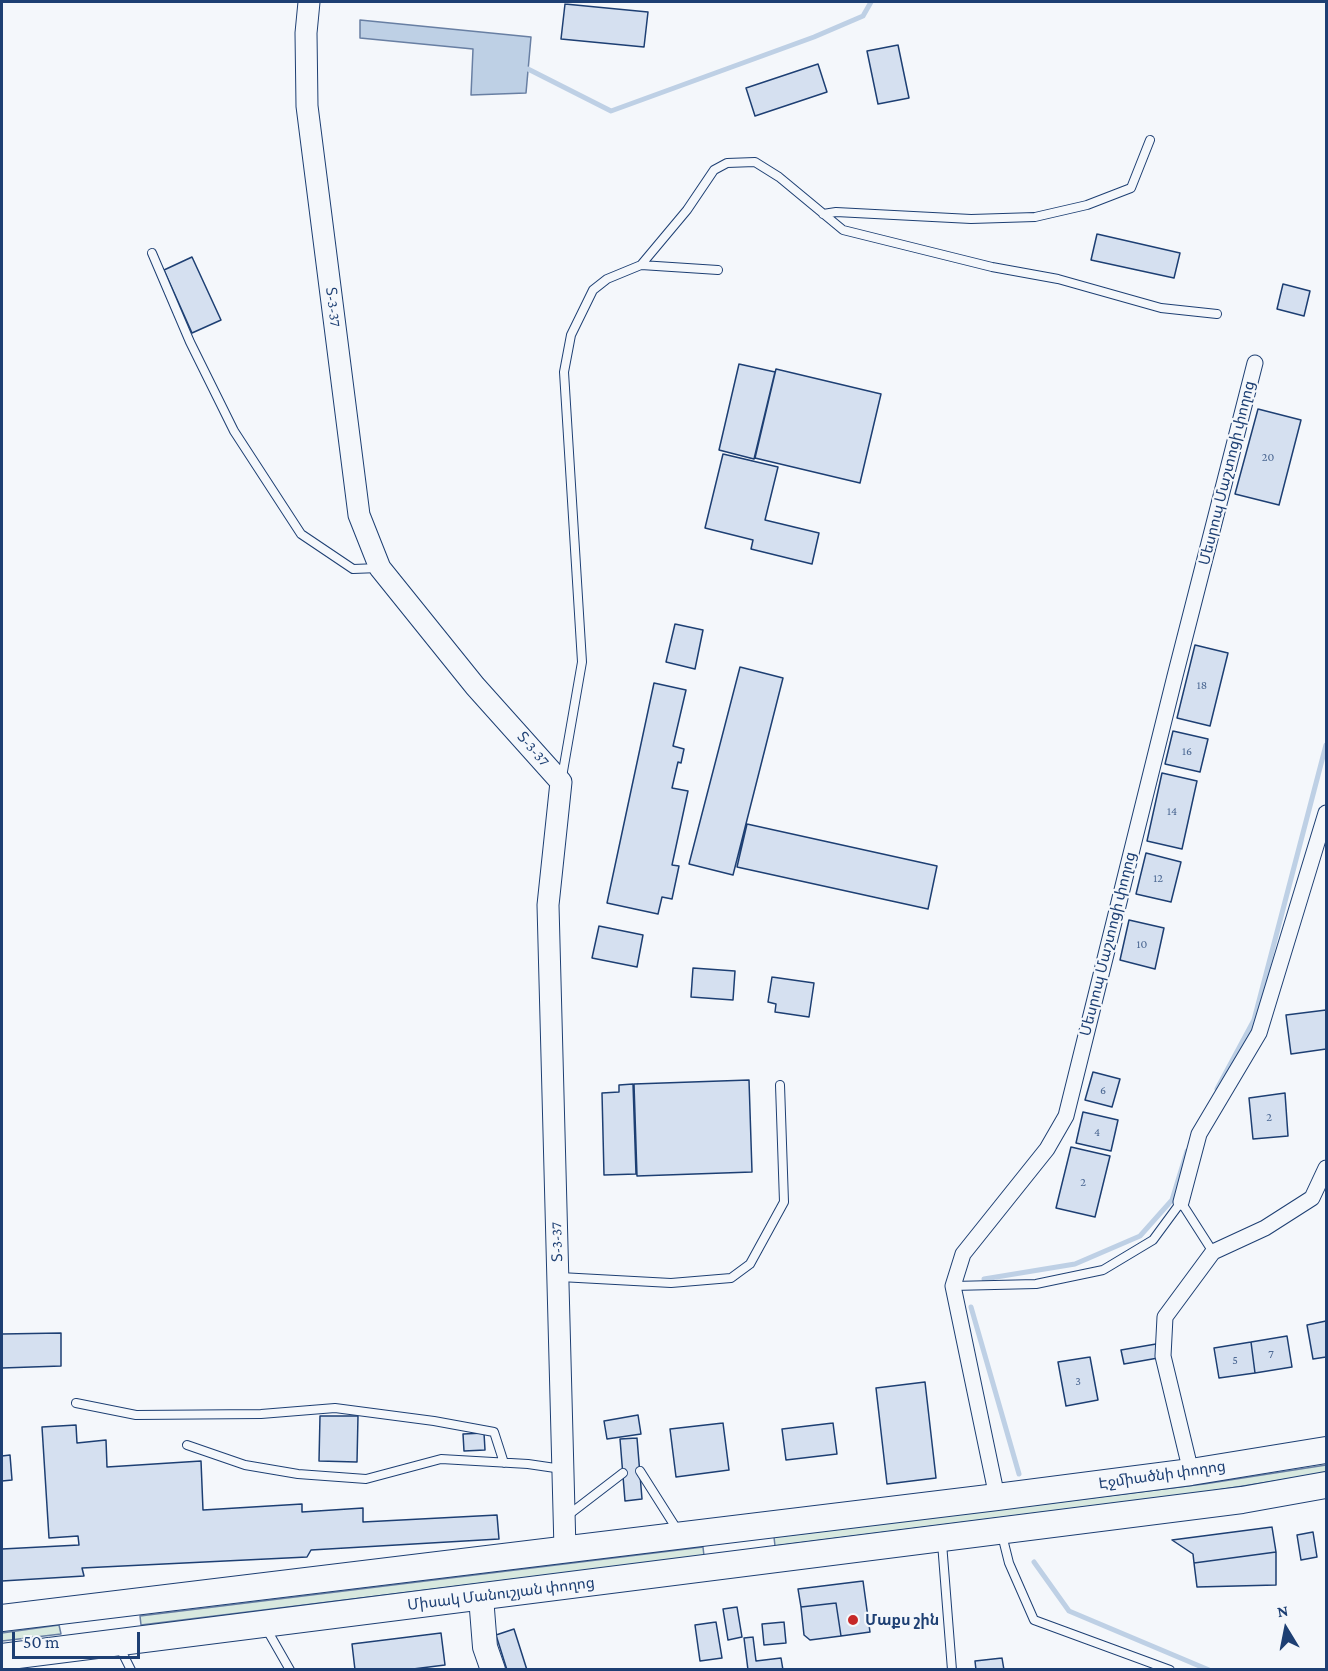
<!DOCTYPE html>
<meta charset="utf-8">
<style>
body{margin:0}
#map{position:relative;width:1328px;height:1671px;overflow:hidden;background:#f4f7fb;font-family:"Crimson Pro",serif}
canvas{display:block}
.frame{position:absolute;inset:0;border:3px solid #1d3f73;pointer-events:none}
.north{position:absolute;left:1256px;top:1599px;width:60px;height:60px;-webkit-text-stroke:4px #f4f7fb;paint-order:stroke;rotate:350deg;font-size:16px;font-weight:700;line-height:24px;text-align:center;color:#1d3f73}
.north::after{content:'';display:block;margin:auto;width:21px;height:27px;background:#1d3f73;clip-path:polygon(50% 0,100% 100%,50% 72%,0 100%)}
.scale{position:absolute;left:12px;top:1632px;width:128px;height:27px;box-sizing:border-box;border:3px solid #1d3f73;border-top:0;padding-left:8px;font-size:18px;line-height:21px;white-space:nowrap;color:#1d3f73;-webkit-text-stroke:4px #f4f7fb;paint-order:stroke}
</style>
<div id="map">
<canvas width="1328" height="1671"></canvas>
<div class="frame"></div>
<div class="north">N</div>
<div class="scale">50 m</div>
</div>
<script>
const g = document.querySelector('canvas').getContext('2d');
g.lineJoin = 'round';
function paint(path, color) { g.fillStyle = color; g.fill(path, 'evenodd'); }
const poly = rows => new Path2D(rows.map(r => 'M' + r).join(''));
function strokePath(path, color, width, dash) { g.strokeStyle = color; g.lineWidth = width; g.lineCap = dash ? 'butt' : 'round'; g.setLineDash(dash || []); g.stroke(path); }
function label(font, color, halo, rows, align = 'center') {
  g.font = font + ' "Crimson Pro","Noto Sans Armenian",serif'; g.lineWidth = 4.5; g.setLineDash([]); g.textBaseline = 'middle'; g.strokeStyle = halo; g.fillStyle = color; for (const [text, x, y, turn = 0] of rows) {
    g.save(); g.translate(x, y); g.rotate((+turn || 0) * Math.PI / 180); g.textAlign = isNaN(turn) ? turn : align; if (halo) g.strokeText(text, 0, 0); g.fillText(text, 0, 0); g.restore();
  }
}
const green = poly([
 [1326,1465,1326,1473,1205,1492,775,1546,774,1537,1204,1484,1326,1465],
 [703,1547,704,1556,141,1625,140,1616,703,1547],
 [59,1625,61,1634,2,1641,2,1633,59,1625]
]);
paint(green, '#d7e8df');
strokePath(green, '#687fa3', 1.5);
const water = poly([
 [360,20,531,37,526,93,471,95,473,49,360,38,360,20]
]);
paint(water, '#bed0e5');
strokePath(water, '#687fa3', 1.5);
strokePath(poly([
 [528,69,611,111,814,37,863,16,871,2],
 [1217,1089,1254,1020,1326,745],
 [984,1279,1075,1264,1140,1236,1172,1200,1187,1151],
 [971,1307,1019,1474],
 [1034,1562,1069,1611,1209,1670]
]), '#bed0e5', 5);
const building = poly([
 [565,4,648,12,644,47,561,39,565,4],
 [898,45,909,98,878,104,867,51,898,45],
 [818,64,827,92,755,116,746,88,818,64],
 [1097,234,1180,253,1174,278,1091,260,1097,234],
 [192,257,221,320,192,333,164,270,192,257],
 [1283,284,1310,291,1304,316,1277,309,1283,284],
 [739,364,775,372,754,459,719,450,739,364],
 [776,369,881,394,860,483,755,458,776,369],
 [1258,409,1301,420,1279,505,1235,494,1258,409],
 [723,454,778,467,765,520,819,533,812,564,751,549,753,540,705,528,723,454],
 [675,624,703,630,695,669,666,662,675,624],
 [1195,645,1228,653,1210,726,1177,718,1195,645],
 [740,667,783,678,733,875,689,864,740,667],
 [654,683,686,690,673,746,684,749,681,763,678,762,672,788,688,791,672,865,679,866,672,899,662,897,658,914,607,903,654,683],
 [1173,731,1208,739,1200,772,1165,764,1173,731],
 [1162,773,1197,781,1182,849,1147,841,1162,773],
 [747,824,937,866,928,909,737,867,747,824],
 [1146,853,1181,862,1171,902,1136,894,1146,853],
 [1129,920,1164,928,1155,969,1120,960,1129,920],
 [599,926,643,935,637,967,592,958,599,926],
 [693,968,735,971,733,1000,691,997,693,968],
 [772,977,814,983,809,1017,775,1012,776,1004,768,1002,772,977],
 [1326,1010,1326,1049,1291,1054,1286,1015,1326,1010],
 [1093,1072,1120,1079,1112,1107,1085,1100,1093,1072],
 [749,1080,752,1172,637,1176,634,1084,749,1080],
 [633,1084,636,1174,604,1175,602,1093,619,1092,619,1085,633,1084],
 [1285,1093,1288,1136,1253,1139,1249,1098,1285,1093],
 [1083,1112,1118,1120,1111,1151,1076,1143,1083,1112],
 [1071,1147,1110,1156,1095,1217,1056,1208,1071,1147],
 [1326,1321,1326,1357,1313,1359,1307,1325,1326,1321],
 [61,1333,61,1366,2,1368,2,1334,61,1333],
 [1287,1336,1292,1367,1255,1373,1251,1342,1287,1336],
 [1251,1342,1255,1373,1219,1378,1214,1348,1251,1342],
 [1156,1344,1158,1358,1124,1364,1121,1350,1156,1344],
 [1090,1357,1098,1400,1066,1406,1058,1362,1090,1357],
 [925,1382,936,1478,887,1484,876,1388,925,1382],
 [638,1415,641,1434,607,1439,604,1421,638,1415],
 [320,1416,358,1416,357,1462,319,1461,320,1416],
 [723,1423,729,1470,676,1477,670,1429,723,1423],
 [833,1423,837,1454,786,1460,782,1429,833,1423],
 [76,1425,77,1443,106,1440,107,1467,201,1461,203,1510,302,1504,302,1512,363,1508,363,1522,497,1515,499,1539,311,1550,307,1557,82,1568,84,1576,2,1581,2,1549,79,1545,78,1536,49,1538,42,1427,76,1425],
 [484,1433,485,1450,464,1451,463,1434,484,1433],
 [637,1438,642,1499,625,1501,620,1439,637,1438],
 [10,1455,12,1480,2,1481,2,1456,10,1455],
 [1272,1527,1276,1552,1194,1563,1193,1554,1172,1540,1272,1527],
 [1313,1532,1317,1557,1301,1560,1297,1535,1313,1532],
 [1276,1552,1276,1585,1197,1587,1194,1563,1276,1552],
 [863,1581,870,1632,841,1636,836,1603,801,1607,798,1589,863,1581],
 [836,1603,841,1636,810,1640,804,1635,801,1607,836,1603],
 [737,1607,742,1637,728,1640,723,1609,737,1607],
 [716,1622,722,1658,700,1661,695,1625,716,1622],
 [784,1622,786,1643,764,1645,762,1624,784,1622],
 [514,1629,527,1670,507,1670,496,1635,514,1629],
 [441,1633,445,1665,405,1670,355,1670,352,1644,441,1633],
 [753,1637,756,1661,781,1658,783,1670,748,1670,744,1638,753,1637],
 [1002,1658,1004,1670,976,1670,975,1661,1002,1658]
]);
paint(building, '#d5e0f0');
strokePath(building, '#1d3f73', 1.5);
const service = poly([
 [823,214,836,212,971,219,1035,217,1087,205,1131,188,1150,140],
 [152,253,190,342,234,431,301,534,353,569,379,568],
 [641,265,687,210,714,170,727,163,755,162,779,177,843,230,992,267,1058,279,1161,308,1217,314],
 [562,777,582,662,564,372,571,335,593,290,607,279,641,265,718,270],
 [560,1277,671,1283,731,1278,750,1264,784,1202,780,1085],
 [953,1286,1036,1284,1103,1270,1153,1240,1181,1202,1213,1252],
 [76,1403,136,1415,261,1414,335,1408,434,1421,494,1432,504,1463],
 [187,1445,245,1465,298,1474,366,1479,441,1459,528,1464,562,1469],
 [640,1471,678,1531],
 [567,1516,623,1473],
 [1002,1535,1009,1563,1034,1620,1170,1670],
 [942,1543,952,1670],
 [266,1628,290,1670],
 [119,1646,131,1670]
]);
const minor = poly([
 [1181,1202,1199,1134,1259,1033,1326,813],
 [1191,1472,1163,1356,1165,1317,1213,1252,1265,1228,1312,1198,1326,1168],
 [997,1497,953,1286,963,1254,1047,1149,1066,1116,1175,676,1255,363]
]);
const secondary = poly([
 [309,2,306,33,307,106,359,515,380,568,475,686,561,782,548,905,565,1549]
]);
const primary = poly([
 [481,1597,485,1647,493,1670]
]);
const trunk = poly([
 [2,1618,997,1497,1191,1472,1326,1450],
 [2,1657,1242,1500,1326,1485]
]);
strokePath(service, '#1d3f73', 10);
strokePath(minor, '#1d3f73', 17);
strokePath(secondary, '#1d3f73', 23);
strokePath(primary, '#1d3f73', 26);
strokePath(trunk, '#1d3f73', 28);
strokePath(service, '#f4f7fb', 8);
strokePath(minor, '#f4f7fb', 15);
strokePath(secondary, '#f4f7fb', 21);
strokePath(primary, '#f4f7fb', 24);
strokePath(trunk, '#f4f7fb', 26);
for (const [x, y, r, color] of [
 [853,1620,6,"#c62828"]
]) { const dot = new Path2D(); dot.arc(x, y, r, 0, 2 * Math.PI); g.fillStyle = color; g.fill(dot); strokePath(dot, '#f4f7fb', 2); }
label('12px', '#4b6792', null, [
 ["20",1268,457],
 ["18",1202,685],
 ["16",1187,751],
 ["14",1172,811],
 ["12",1158,878],
 ["10",1142,944],
 ["6",1103,1090],
 ["2",1269,1117],
 ["4",1097,1132],
 ["2",1083,1182],
 ["7",1271,1354],
 ["5",1235,1360],
 ["3",1078,1381]
]);
label('15px', '#1d3f73', '#f4f7fb', [
 ["Տ-3-37",333,307,83],
 ["Մեսրոպ Մաշտոցի փողոց",1227,473,-76],
 ["Տ-3-37",533,749,49],
 ["Մեսրոպ Մաշտոցի փողոց",1108,944,-76],
 ["Տ-3-37",557,1242,-92],
 ["Էջմիածնի փողոց",1162,1475,-8],
 ["Միսակ Մանուշյան փողոց",501,1594,-7]
]);
label('bold 15px', '#1d3f73', '#f4f7fb', [
 ["Մաքս շին",865,1620]
], 'left');
</script>
